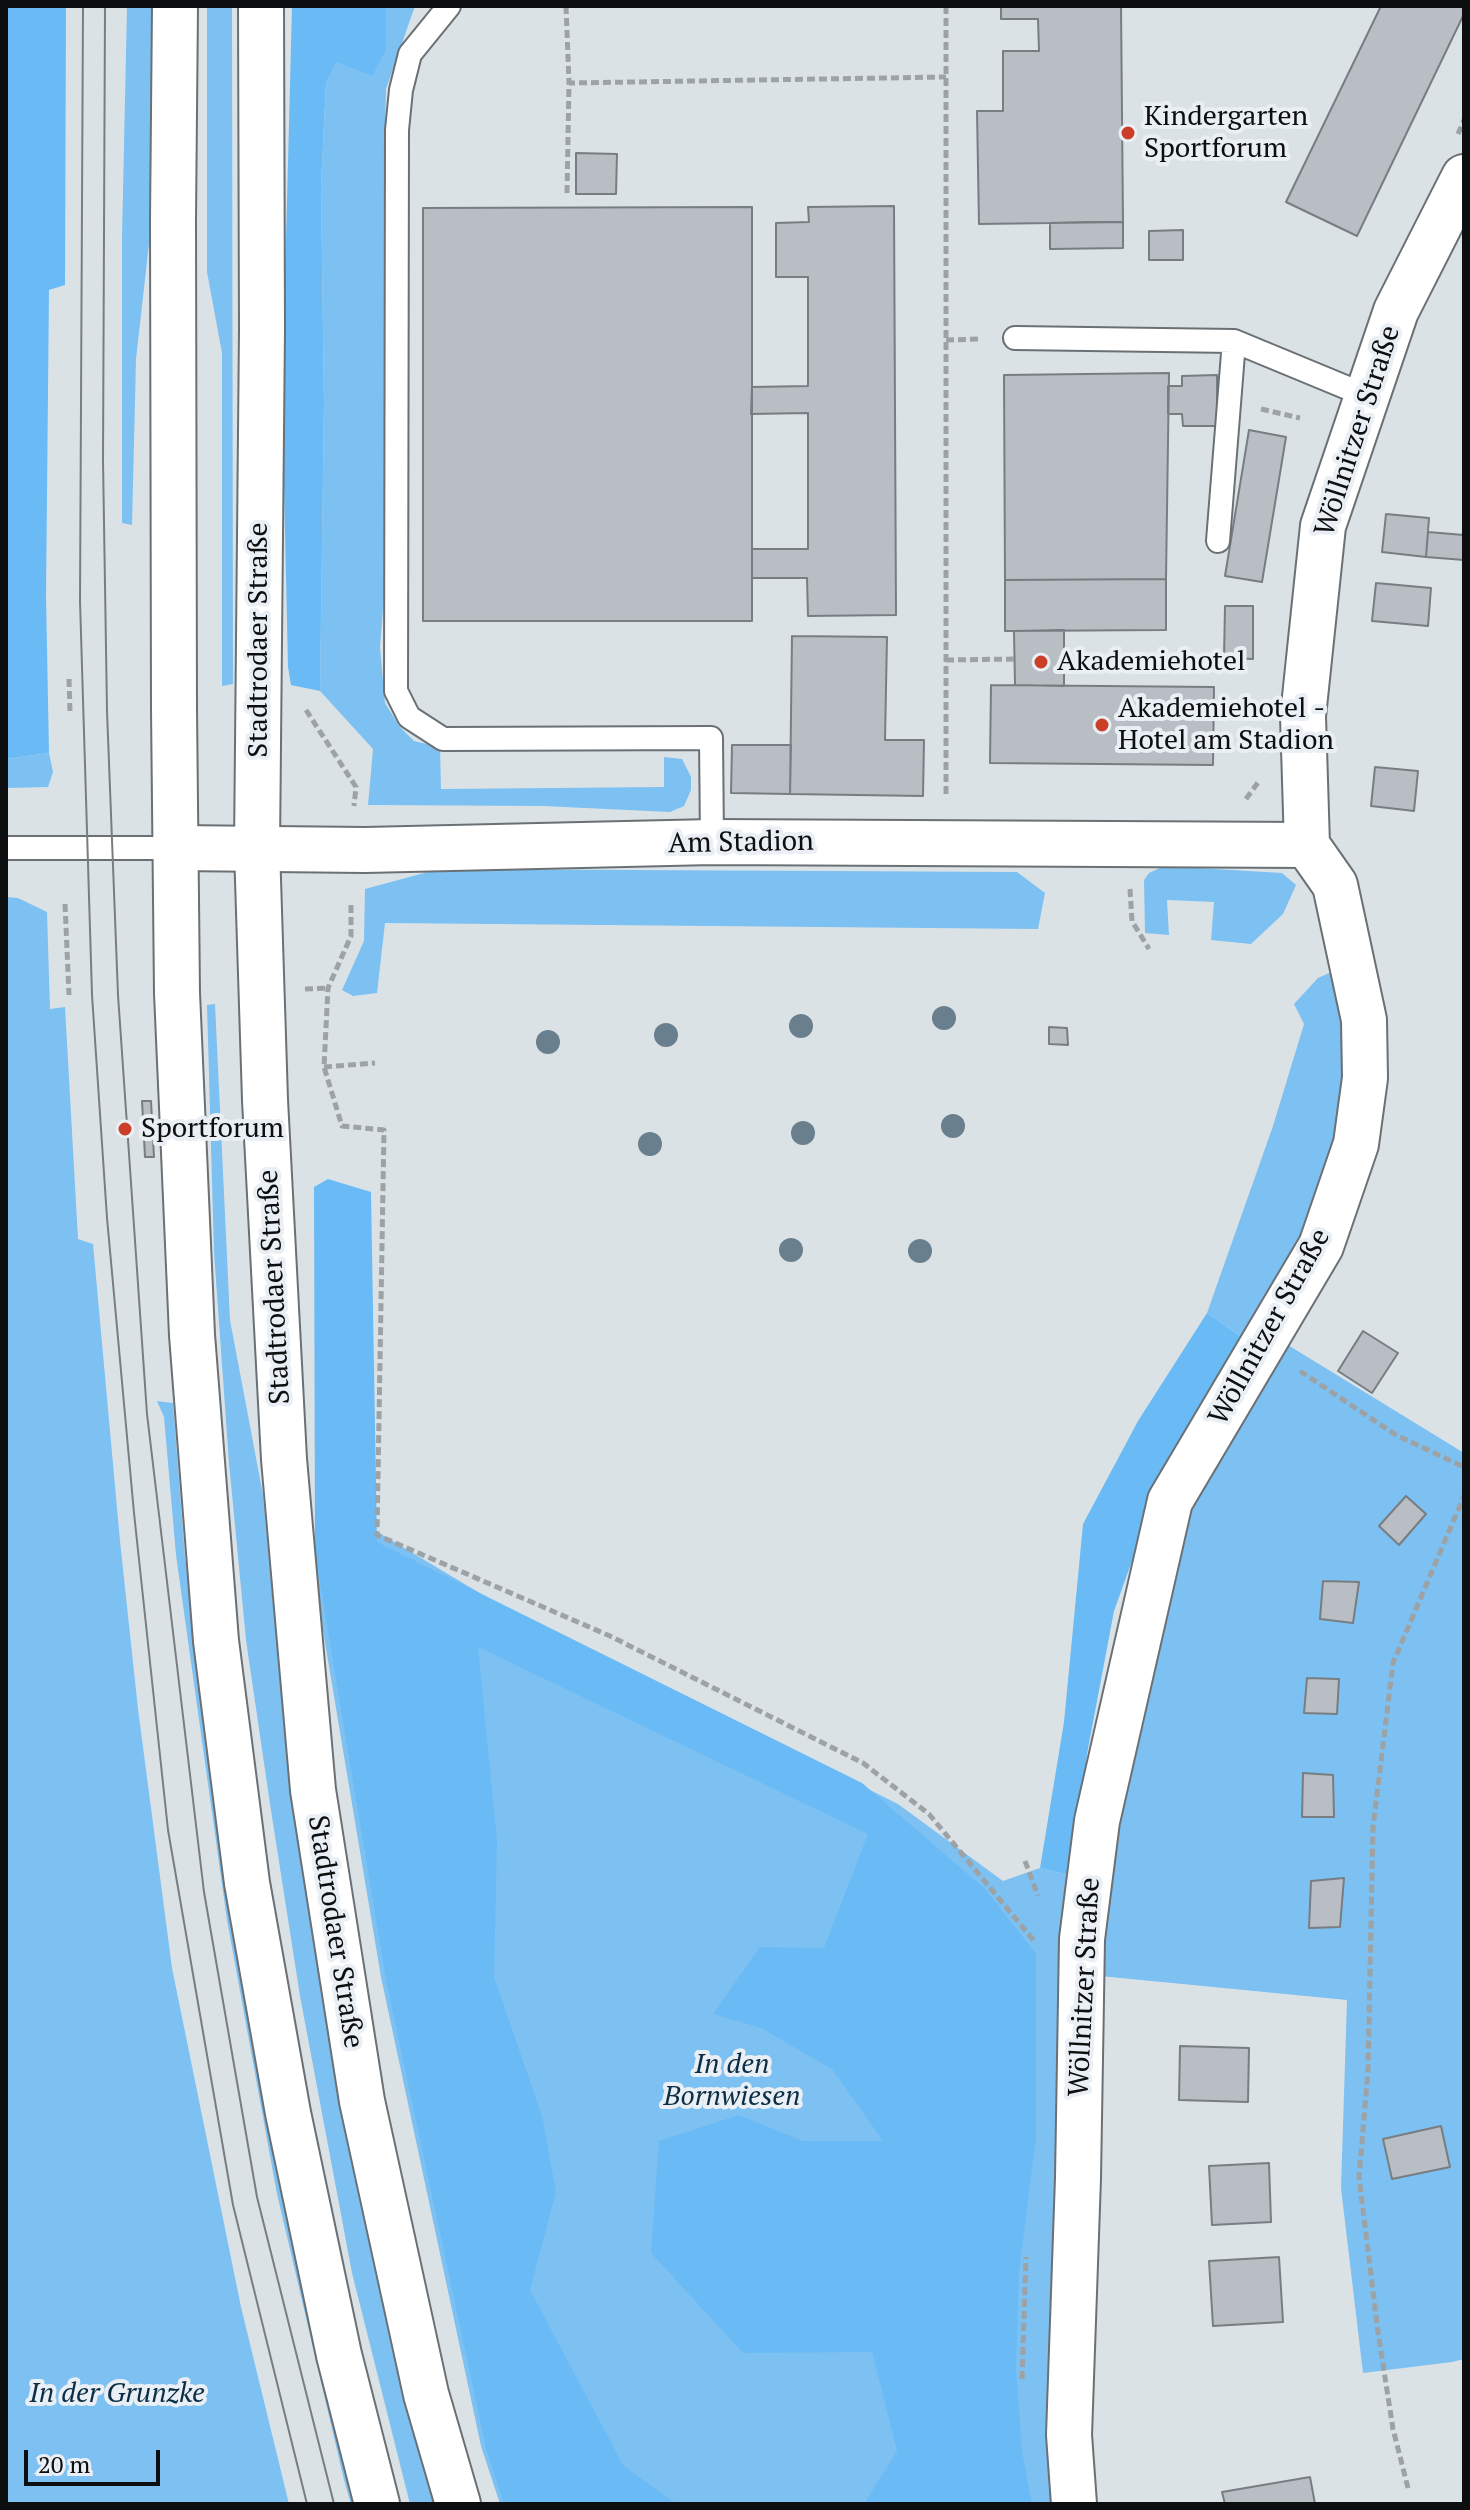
<!DOCTYPE html>
<meta charset="utf-8">
<style>
body{margin:0}
#map{position:relative;width:1470px;height:2510px;overflow:hidden;background:#dbe2e6;font-family:"PT Serif",serif}
canvas{display:block}
.frame{position:absolute;inset:0;border:8px solid #0c0e0f;pointer-events:none}
.scale{position:absolute;left:24px;top:2450px;width:136px;height:36px;box-sizing:border-box;border:4px solid #0c0e0f;border-top:0;padding-left:10px;font-size:24px;line-height:28px;white-space:nowrap;color:#0c0e0f;-webkit-text-stroke:6px #e9eff4;paint-order:stroke}
</style>
<div id="map">
<canvas width="1470" height="2510"></canvas>
<div class="frame"></div>
<div class="scale">20 m</div>
</div>
<script>
const g = document.querySelector('canvas').getContext('2d');
g.lineJoin = 'round';
function paint(path, color) { g.fillStyle = color; g.fill(path, 'evenodd'); }
const poly = rows => new Path2D(rows.map(r => 'M' + r).join(''));
function strokePath(path, color, width, dash) { g.strokeStyle = color; g.lineWidth = width; g.lineCap = dash ? 'butt' : 'round'; g.setLineDash(dash || []); g.stroke(path); }
function label(font, color, halo, rows, align = 'center') {
  g.font = font + ' "PT Serif",serif'; g.lineWidth = 8; g.setLineDash([]); g.textBaseline = 'middle'; g.strokeStyle = halo; g.fillStyle = color; for (const [text, x, y, turn = 0] of rows) {
    g.save(); g.translate(x, y); g.rotate((+turn || 0) * Math.PI / 180); g.textAlign = isNaN(turn) ? turn : align; if (halo) g.strokeText(text, 0, 0); g.fillText(text, 0, 0); g.restore();
  }
}
paint(poly([
 [127,6,154,6,150,235,136,359,132,525,122,523,122,238],
 [207,6,232,6,233,684,222,686,222,353,207,272],
 [388,6,415,6,386,89,384,170,391,337,388,547,380,647,385,703,400,727,414,741,440,747,441,789,664,787,664,757,682,759,691,777,691,790,684,806,670,812,543,806,368,805,373,749,320,691,324,402,321,186,326,84,337,62,386,50,386,9],
 [49,753,53,772,48,787,6,788,6,759],
 [1164,866,1282,873,1296,885,1283,914,1251,944,1211,940,1214,902,1167,900,1169,935,1145,933,1144,880,1149,873],
 [439,869,1017,872,1045,893,1038,929,385,923,377,993,353,996,342,990,364,941,365,889],
 [6,897,18,898,47,912,50,1009,65,1007,78,1239,93,1244,120,1541,138,1709,172,1968,241,2307,289,2504,6,2504],
 [1336,970,1342,995,1348,1086,1314,1222,1247,1341,1207,1313,1273,1126,1304,1024,1294,1004,1318,978],
 [215,1004,230,1320,263,1495,287,1753,318,1950,376,2258,434,2504,410,2504,352,2273,300,1996,270,1804,246,1640,229,1463,214,1252,207,1005],
 [1283,1342,1464,1453,1464,2359,1452,2362,1363,2373,1341,2188,1347,2000,1100,1976,1115,1810,1134,1678,1201,1473],
 [157,1401,173,1403,185,1557,232,1920,282,2192,356,2504,351,2504,344,2480,277,2194,227,1920,176,1555,164,1417],
 [371,1528,493,1601,898,1804,1003,1881,1040,1868,1076,1877,1061,2504,500,2504,481,2446,381,1977,308,1541]
]), '#7dc0f2');
paint(poly([
 [6,6,66,6,65,285,49,290,46,596,49,753,6,759],
 [292,6,388,6,386,9,386,50,372,76,337,62,326,84,321,186,324,402,320,691,291,685,288,667,282,395],
 [328,1179,371,1192,377,1542,862,1783,985,1889,1036,1954,1036,2138,1019,2272,1016,2367,1022,2452,1032,2504,864,2504,897,2451,872,2352,743,2353,651,2253,659,2141,739,2115,803,2141,883,2141,832,2069,761,2028,713,2014,760,1947,824,1948,868,1834,478,1647,497,1841,494,1977,542,2116,556,2192,530,2290,623,2465,676,2504,504,2504,486,2448,387,1985,315,1553,314,1187],
 [1207,1313,1247,1341,1155,1497,1114,1611,1087,1754,1076,1877,1040,1868,1064,1722,1083,1524,1138,1421]
]), '#6abbf5');
const building = poly([
 [1001,6,1121,6,1123,222,979,224,977,111,1003,111,1003,51,1039,51,1038,19,1001,19,1001,6],
 [1381,6,1464,6,1464,14,1357,236,1286,202,1381,6],
 [576,153,617,154,616,194,576,194,576,153],
 [894,206,896,615,808,616,807,578,752,578,752,549,808,549,808,413,751,414,752,387,808,386,808,277,776,277,776,223,809,222,808,207,894,206],
 [752,207,752,621,423,621,423,208,752,207],
 [1086,222,1123,222,1123,248,1050,249,1050,223,1086,222],
 [1183,230,1183,260,1149,260,1149,231,1183,230],
 [1169,373,1166,579,1005,580,1004,375,1169,373],
 [1217,375,1217,426,1183,426,1182,414,1168,414,1168,386,1182,386,1182,376,1217,375],
 [1249,430,1286,437,1262,582,1225,576,1249,430],
 [1386,514,1429,518,1426,557,1382,552,1386,514],
 [1428,532,1464,535,1464,560,1426,557,1428,532],
 [1166,579,1166,630,1005,631,1005,580,1166,579],
 [1376,583,1431,588,1428,626,1372,621,1376,583],
 [1225,606,1253,606,1253,659,1224,658,1225,606],
 [1064,630,1064,686,1015,685,1014,631,1064,630],
 [792,636,887,637,885,740,924,740,923,796,790,794,792,636],
 [991,685,1214,687,1213,765,990,763,991,685],
 [732,745,791,745,790,794,731,793,732,745],
 [1375,767,1418,771,1414,811,1371,806,1375,767],
 [1049,1027,1067,1028,1068,1045,1049,1044,1049,1027],
 [142,1101,151,1101,154,1157,145,1157,142,1101],
 [1363,1331,1398,1353,1372,1393,1338,1371,1363,1331],
 [1406,1496,1426,1514,1399,1545,1379,1526,1406,1496],
 [1323,1581,1359,1582,1353,1623,1320,1619,1323,1581],
 [1307,1678,1339,1679,1337,1714,1304,1713,1307,1678],
 [1303,1773,1333,1775,1334,1817,1302,1817,1303,1773],
 [1344,1878,1340,1927,1309,1928,1311,1881,1344,1878],
 [1180,2046,1249,2048,1248,2102,1179,2100,1180,2046],
 [1441,2126,1450,2167,1392,2179,1383,2139,1441,2126],
 [1269,2163,1271,2222,1212,2225,1209,2166,1269,2163],
 [1279,2257,1283,2322,1213,2326,1209,2261,1279,2257],
 [1310,2477,1315,2504,1225,2504,1222,2492,1310,2477]
]);
paint(building, '#b8bec3');
strokePath(building, '#787d82', 2);
const service = poly([
 [449,6,410,54,401,90,397,130,396,691,409,717,443,739,711,738,712,842],
 [1015,338,1234,341,1367,396],
 [1218,541,1234,341],
 [6,848,176,848]
]);
const minor = poly([
 [176,848,365,850,712,842,1307,845],
 [1074,2504,1069,2435,1078,2178,1082,1939,1097,1821,1170,1501,1321,1246,1356,1144,1365,1078,1364,1020,1335,885,1307,845,1303,716,1323,526,1396,311,1464,177]
]);
const primary = poly([
 [175,6,173,219,174,709,177,993,192,1335,216,1641,247,1883,288,2113,339,2355,377,2504],
 [261,6,262,329,257,848,265,1100,284,1459,313,1790,362,2101,426,2394,458,2504]
]);
strokePath(service, '#6a7074', 26);
strokePath(minor, '#6a7074', 48);
strokePath(primary, '#6a7074', 48);
strokePath(poly([
 [566,6,569,83],
 [946,6,946,797],
 [1458,134,1464,120],
 [567,193,569,83,946,77],
 [946,340,982,339],
 [1261,409,1300,418],
 [946,660,1015,659],
 [69,679,70,712],
 [306,710,356,787,354,806],
 [1246,799,1259,781],
 [1130,889,1132,921,1149,949],
 [65,904,69,995],
 [351,905,351,936,328,988,324,1067,342,1126,384,1130,377,1535,610,1636,863,1763,929,1814,1035,1942],
 [305,989,328,988],
 [324,1067,375,1063],
 [1300,1371,1396,1435,1464,1467],
 [1025,1861,1038,1896],
 [1022,2379,1026,2257],
 [1408,2488,1393,2429,1378,2332,1359,2177,1368,2071,1373,1827,1393,1663,1464,1496]
]), '#9da2a5', 5, [8, 4]);
strokePath(service, '#fff', 22);
strokePath(minor, '#fff', 44);
strokePath(primary, '#fff', 44);
strokePath(poly([
 [83,6,80,601,92,995,107,1218,134,1513,168,1830,233,2205,307,2504],
 [105,6,103,460,107,711,118,995,147,1414,204,1892,257,2197,334,2504]
]), '#797d80', 2);
g.fillStyle = '#697f8e';
for (const [x, y] of [
 [944,1018],
 [801,1026],
 [666,1035],
 [548,1042],
 [953,1126],
 [803,1133],
 [650,1144],
 [791,1250],
 [920,1251]
]) { g.beginPath(); g.arc(x, y, 12, 0, 2 * Math.PI); g.fill(); }
for (const [x, y, r, color] of [
 [1128,133,8,"#cb3f29"],
 [1041,662,8,"#cb3f29"],
 [1102,725,8,"#cb3f29"],
 [125,1129,8,"#cb3f29"]
]) { const dot = new Path2D(); dot.arc(x, y, r, 0, 2 * Math.PI); g.fillStyle = color; g.fill(dot); strokePath(dot, '#e9eff4', 3); }
label('28px', '#0c0e0f', '#e9eff4', [
 ["Kindergarten",1144,117],
 ["Sportforum",1144,149],
 ["Akademiehotel",1057,662],
 ["Akademiehotel -",1118,709],
 ["Hotel am Stadion",1118,741],
 ["Sportforum",141,1129]
], 'left');
label('28px', '#0c0e0f', '#e9eff4', [
 ["Wöllnitzer Straße",1358,431,-72],
 ["Stadtrodaer Straße",259,640,-90],
 ["Am Stadion",741,843,-1],
 ["Stadtrodaer Straße",275,1287,-93],
 ["Wöllnitzer Straße",1270,1327,-61],
 ["Stadtrodaer Straße",335,1932,81],
 ["Wöllnitzer Straße",1085,1987,-87]
]);
label('italic 28px', '#0b2e46', '#e9eff4', [
 ["In den",732,2065],
 ["Bornwiesen",732,2097],
 ["In der Grunzke",117,2394]
]);
</script>
